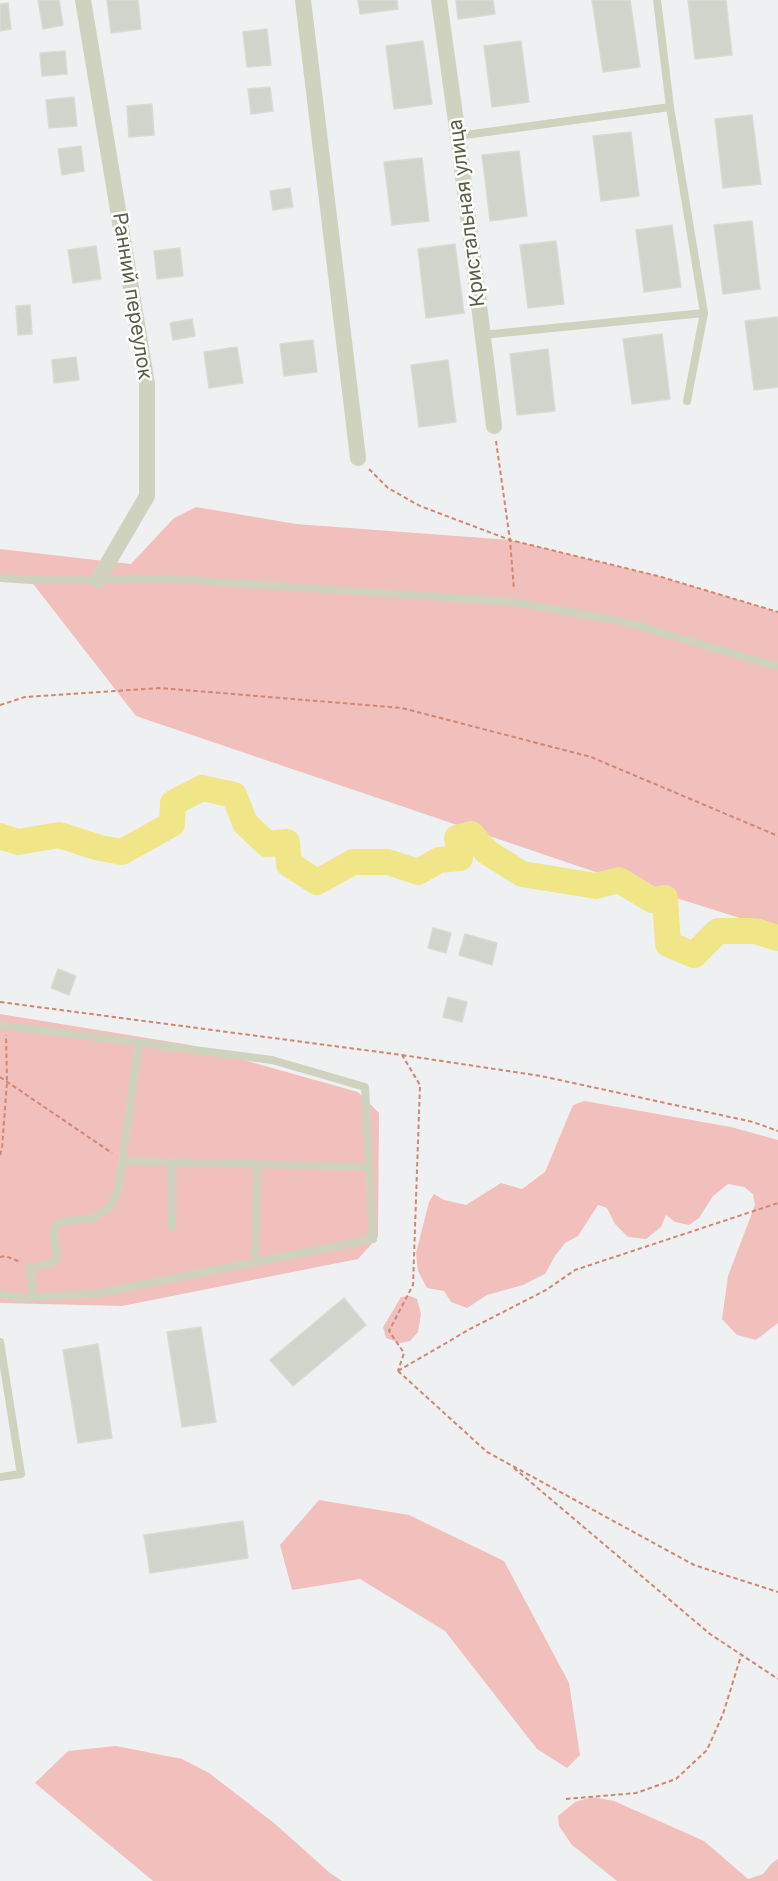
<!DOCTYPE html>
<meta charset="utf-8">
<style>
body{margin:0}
canvas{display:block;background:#eff0f2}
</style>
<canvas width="778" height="1881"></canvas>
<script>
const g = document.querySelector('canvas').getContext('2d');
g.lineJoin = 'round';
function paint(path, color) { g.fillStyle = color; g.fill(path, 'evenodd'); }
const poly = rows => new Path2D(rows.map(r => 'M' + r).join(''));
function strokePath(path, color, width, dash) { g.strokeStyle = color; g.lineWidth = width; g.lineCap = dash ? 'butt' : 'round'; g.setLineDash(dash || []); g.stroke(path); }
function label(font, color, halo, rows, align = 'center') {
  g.font = font + ' Inter,sans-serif'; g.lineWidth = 5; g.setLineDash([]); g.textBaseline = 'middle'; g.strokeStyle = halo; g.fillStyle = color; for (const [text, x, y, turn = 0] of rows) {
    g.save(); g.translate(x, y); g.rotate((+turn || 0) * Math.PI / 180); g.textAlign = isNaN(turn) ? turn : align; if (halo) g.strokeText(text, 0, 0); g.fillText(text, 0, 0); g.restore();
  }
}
paint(poly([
 [196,507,296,524,510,540,658,576,778,612,778,930,619,880,136,716,30,580,0,578,0,549,131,564,174,518],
 [0,1014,190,1045,358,1092,379,1113,378,1237,358,1259,122,1306,0,1303],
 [584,1101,731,1127,778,1140,778,1323,756,1340,737,1335,722,1319,728,1276,755,1205,753,1194,744,1187,728,1184,713,1196,699,1218,689,1225,675,1222,666,1215,661,1227,646,1239,628,1237,615,1224,607,1208,598,1205,578,1236,565,1243,555,1256,545,1274,523,1285,487,1295,467,1308,451,1302,444,1291,427,1288,418,1271,416,1253,429,1202,434,1194,444,1200,466,1205,501,1183,522,1189,545,1172,573,1105],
 [410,1296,417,1299,421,1314,418,1332,410,1341,400,1343,386,1338,383,1327,401,1297],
 [319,1500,409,1515,504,1561,569,1683,580,1755,567,1768,537,1749,445,1631,360,1579,292,1590,280,1545],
 [116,1746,182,1759,209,1773,274,1823,330,1873,342,1881,153,1881,35,1783,68,1751],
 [592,1797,614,1801,704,1841,748,1879,763,1874,772,1863,778,1859,778,1881,617,1881,572,1845,559,1826,558,1816,575,1802]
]), '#f1c0bc');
strokePath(poly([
 [0,836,18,842,59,835,100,848,122,852,172,824,173,803,202,788,234,795,245,823,267,844,287,842,289,864,317,882,353,862,388,862,418,872,439,860,460,858,457,838,471,834,487,852,522,874,596,886,619,880,652,900,665,898,668,944,694,955,718,931,755,931,778,938]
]), '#f0e687', 26);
const building = poly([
 [38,0,59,0,63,25,43,29,38,0],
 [107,0,138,0,141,29,111,33,107,0],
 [358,0,397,0,398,9,360,14,358,0],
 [456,0,493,0,495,14,458,19,456,0],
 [592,0,630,0,640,67,603,72,592,0],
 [688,0,726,0,732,55,695,59,688,0],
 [8,3,11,29,0,31,0,4,8,3],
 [267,29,271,65,247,67,243,32,267,29],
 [423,41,432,104,394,109,386,46,423,41],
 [521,41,529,102,492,107,484,46,521,41],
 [65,51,67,74,42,76,40,53,65,51],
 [270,87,273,111,251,114,248,89,270,87],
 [74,97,77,126,49,128,46,100,74,97],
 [152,104,154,135,129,137,127,106,152,104],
 [752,115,761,184,723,188,715,119,752,115],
 [631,132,639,196,601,201,593,136,631,132],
 [81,146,84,171,62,175,58,149,81,146],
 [519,151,527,216,490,221,482,155,519,151],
 [422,158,429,221,392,225,384,162,422,158],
 [290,188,293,207,273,210,270,191,290,188],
 [752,221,760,289,723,294,714,225,752,221],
 [672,225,681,287,644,292,636,230,672,225],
 [556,241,564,304,528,308,520,245,556,241],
 [455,244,464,313,426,318,418,249,455,244],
 [96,246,101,279,73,283,68,250,96,246],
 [180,248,183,276,157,279,154,251,180,248],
 [30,305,32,334,18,335,16,306,30,305],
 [778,317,778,387,754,390,745,321,778,317],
 [192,319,195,336,173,340,170,323,192,319],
 [662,334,670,399,632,404,623,339,662,334],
 [313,340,317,372,284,376,280,344,313,340],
 [237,347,243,383,209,388,204,352,237,347],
 [548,349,555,411,517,415,510,354,548,349],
 [76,357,79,380,54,383,52,360,76,357],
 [448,360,456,422,419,427,411,365,448,360],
 [433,928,451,933,446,953,428,948,433,928],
 [465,934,497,943,492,965,459,955,465,934],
 [58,969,76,976,69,995,51,988,58,969],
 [448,997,467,1002,462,1022,443,1017,448,997],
 [344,1298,366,1325,293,1386,270,1360,344,1298],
 [201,1327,216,1422,182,1427,167,1332,201,1327],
 [98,1344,112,1438,78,1443,63,1350,98,1344],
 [243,1521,248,1558,150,1573,144,1535,243,1521]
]);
paint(building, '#d1d4cb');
strokePath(building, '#d8dbd3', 1.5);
strokePath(poly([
 [496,441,510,540,514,590],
 [369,469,388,488,420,506,510,540,658,576,778,612],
 [0,705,25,697,160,688,402,708,591,757,778,836],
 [0,1002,402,1055,420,1085,413,1285,389,1331,404,1353,398,1371],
 [402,1055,541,1076,753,1122,778,1131],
 [0,1077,112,1153],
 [0,1155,2,1148,7,1082,6,1035],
 [0,1257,6,1256,20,1262],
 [398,1371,487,1452,694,1565,778,1592],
 [398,1371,470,1329,546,1290,575,1270,778,1203],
 [514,1468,710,1634,778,1679],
 [566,1799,636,1793,676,1779,707,1750,723,1714,741,1656]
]), '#d18672', 2, [4.5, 3]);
strokePath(poly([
 [657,0,670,107,704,313,687,401],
 [458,136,670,107],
 [482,335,704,313],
 [0,578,30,580,173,579,515,602,629,623,778,667],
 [0,1025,272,1060,365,1087,373,1239,100,1293,23,1298,0,1294],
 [123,1161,369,1167],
 [172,1227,172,1162],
 [255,1262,257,1164],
 [33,1297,30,1267,50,1264,56,1260,57,1254,54,1239,54,1229,60,1222,94,1218,109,1208,118,1191,139,1043],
 [0,1477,21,1474,0,1342]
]), '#cfd2bf', 8);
strokePath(poly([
 [83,0,147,384,147,496,98,580],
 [303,0,358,458],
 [439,0,458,136,494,426]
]), '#cfd2bf', 16);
label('20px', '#5a5e46', '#fff', [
 ["Кристальная улица",467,213,-97],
 ["Ранний переулок",132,296,81]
]);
</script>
